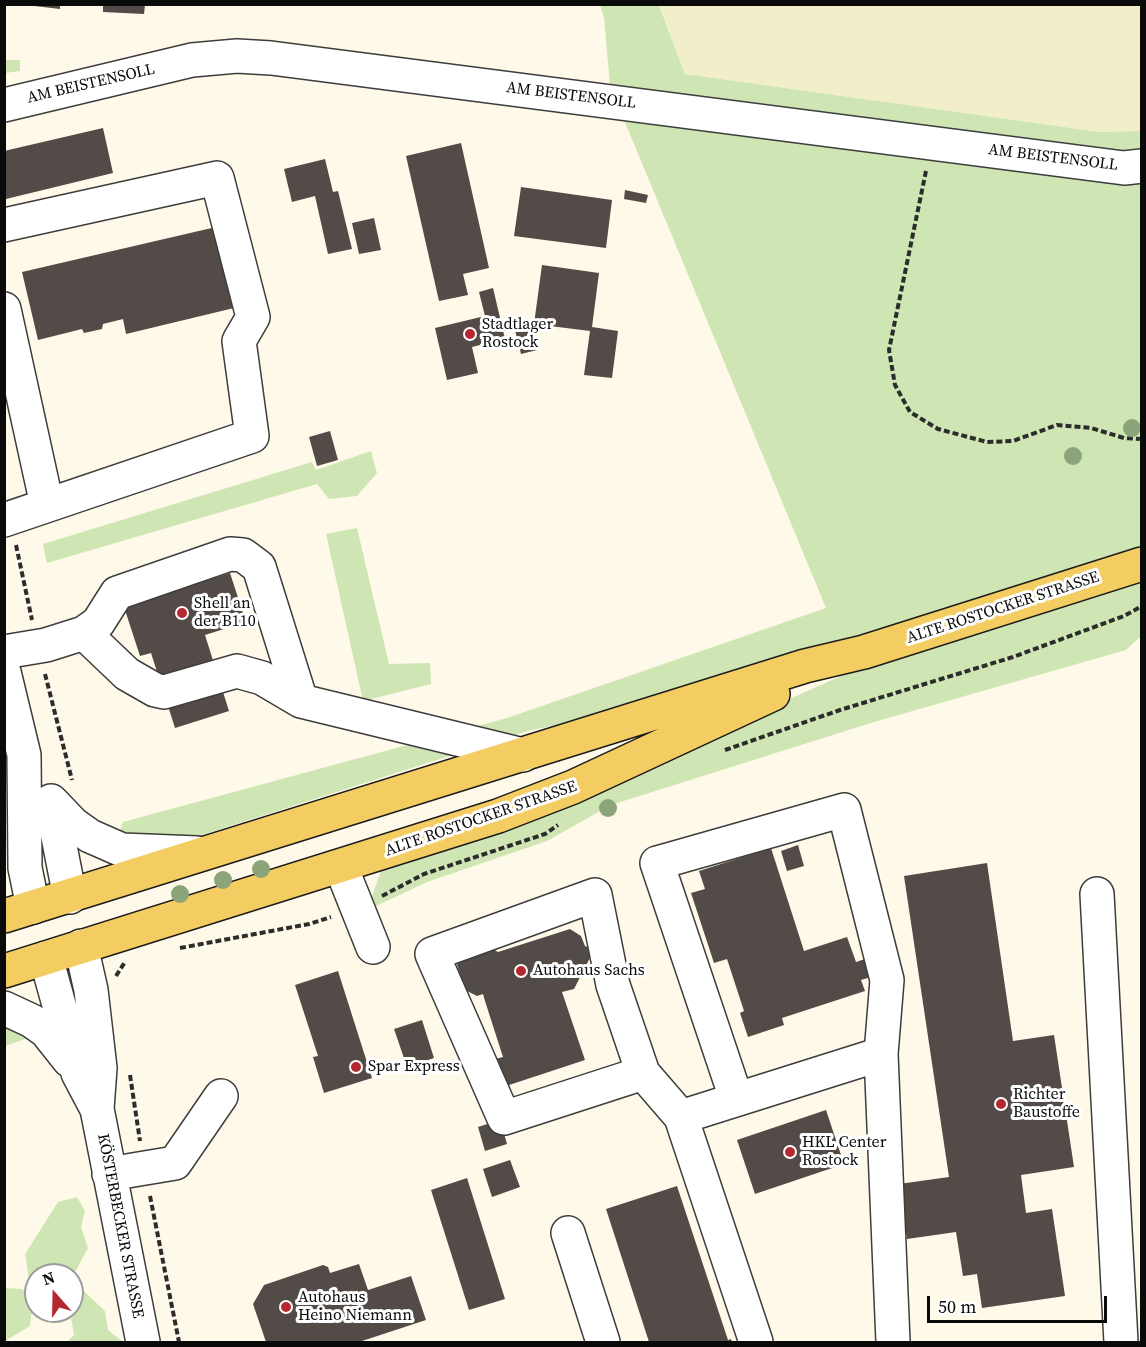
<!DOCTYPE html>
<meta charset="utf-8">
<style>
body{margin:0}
#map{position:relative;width:1146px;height:1347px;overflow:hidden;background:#fef9e8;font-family:"Source Serif 4",serif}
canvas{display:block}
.frame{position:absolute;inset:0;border:6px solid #0a0a0a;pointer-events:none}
.north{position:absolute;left:24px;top:1263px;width:60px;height:60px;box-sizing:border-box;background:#fff;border:2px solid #9d9d9d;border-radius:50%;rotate:340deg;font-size:16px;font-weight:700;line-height:24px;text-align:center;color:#0a0a0a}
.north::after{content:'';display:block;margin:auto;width:21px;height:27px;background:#b52832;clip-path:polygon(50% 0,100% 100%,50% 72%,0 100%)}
.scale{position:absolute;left:927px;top:1296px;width:180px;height:27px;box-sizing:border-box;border:3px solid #0a0a0a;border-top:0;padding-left:8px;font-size:18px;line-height:21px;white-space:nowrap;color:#0a0a0a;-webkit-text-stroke:4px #fff;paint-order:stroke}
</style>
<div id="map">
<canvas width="1146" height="1347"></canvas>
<div class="frame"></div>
<div class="north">N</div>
<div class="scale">50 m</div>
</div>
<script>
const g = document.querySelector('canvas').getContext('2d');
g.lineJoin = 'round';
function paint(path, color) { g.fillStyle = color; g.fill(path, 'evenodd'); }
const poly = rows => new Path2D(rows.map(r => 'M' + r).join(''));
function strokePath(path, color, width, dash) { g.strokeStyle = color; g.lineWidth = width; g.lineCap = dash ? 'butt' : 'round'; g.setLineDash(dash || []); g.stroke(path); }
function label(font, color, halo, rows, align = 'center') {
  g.font = font + ' "Source Serif 4",serif'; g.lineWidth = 6; g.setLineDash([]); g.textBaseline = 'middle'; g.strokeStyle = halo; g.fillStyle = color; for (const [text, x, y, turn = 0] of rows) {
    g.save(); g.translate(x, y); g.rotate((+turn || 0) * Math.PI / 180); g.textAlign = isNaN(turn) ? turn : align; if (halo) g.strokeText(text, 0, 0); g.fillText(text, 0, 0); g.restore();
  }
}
paint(poly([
 [660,5,1141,5,1141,131,1100,132,685,74]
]), '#f3eeca');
paint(poly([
 [600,5,659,5,685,74,1100,132,1141,131,1142,635,1126,650,874,722,611,805,547,841,427,882,374,907,372,896,381,871,401,858,711,734,859,668,531,730,186,840,117,839,123,822,507,718,826,608,610,86,604,17],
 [5,60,20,60,20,71,5,73],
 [371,451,377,473,357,496,329,499,317,484,47,563,43,544,312,462,316,470],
 [357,528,389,664,430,663,431,684,363,701,326,534],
 [5,1023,31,1037,5,1046],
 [77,1197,85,1211,81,1227,88,1248,72,1278,72,1275,36,1275,36,1293,29,1279,25,1254,58,1202],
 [72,1280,105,1311,108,1330,123,1342,67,1342,74,1335,70,1311],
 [5,1288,22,1289,33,1302,30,1326,5,1341]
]), '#cfe6b4');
paint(poly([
 [17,4,60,4,60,9],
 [103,5,145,5,144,14,103,12],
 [103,128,113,173,6,199,4,151],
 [461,143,489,268,463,274,468,295,439,301,406,156],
 [325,159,333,192,338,191,352,249,328,254,315,196,292,202,284,169],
 [521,187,612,200,606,248,514,236],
 [625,190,648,195,646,203,624,199],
 [374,218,381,250,359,254,352,223],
 [216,227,234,308,126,334,123,319,103,324,102,329,84,333,82,329,38,340,22,272],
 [542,265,599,273,592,327,618,331,612,378,584,375,590,331,534,324],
 [493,288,505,339,472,347,478,373,447,380,435,328,485,316,479,292],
 [531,326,537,350,521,354,515,330],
 [330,431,338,460,317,466,309,437],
 [230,573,246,622,205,635,229,711,175,728,151,653,140,656,124,607],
 [798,845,804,866,787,871,781,851],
 [771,848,804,951,847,937,856,962,865,959,871,977,861,980,865,991,782,1018,784,1025,748,1037,740,1013,744,1011,727,959,714,963,691,893,705,889,699,871],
 [987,863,1013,1041,1054,1035,1074,1167,1021,1175,1026,1213,1052,1209,1065,1296,982,1308,977,1274,963,1276,956,1232,907,1239,899,1184,949,1177,904,876],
 [570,929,581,936,585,946,594,950,574,989,562,992,585,1060,500,1088,491,1060,503,1057,485,1001,483,994,477,996,465,990,457,965,464,954,488,946,498,952],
 [338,971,372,1078,324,1093,313,1057,318,1056,295,985],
 [422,1020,434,1058,407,1067,394,1029],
 [826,1110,844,1164,755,1194,737,1140],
 [500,1120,507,1144,485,1151,478,1127],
 [510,1160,520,1187,492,1197,483,1169],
 [467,1178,505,1299,469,1310,431,1190],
 [677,1186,728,1340,731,1339,732,1342,649,1342,606,1209],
 [359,1264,368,1290,411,1276,426,1320,359,1342,266,1342,253,1304,264,1285,323,1265,328,1267,330,1273]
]), '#524b47');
const minor = poly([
 [4,105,192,60,237,56,271,58,1124,168,1142,166],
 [4,225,217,178,253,317,239,341,252,436,4,520],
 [4,309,47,505],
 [84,633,127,674,155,690,164,692,237,671,262,678,301,701,523,755],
 [4,652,46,645,84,633,98,623,117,593,230,554,243,555,259,567,301,701],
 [4,672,24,755,25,868,33,907],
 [51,801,70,897],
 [52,802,73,824,90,836,122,850,197,853],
 [341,867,373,947],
 [1097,894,1121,1342],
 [81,946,91,990,100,1068,97,1109,143,1342],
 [46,958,78,1073,97,1109],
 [4,1008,32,1021,46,1031,69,1060],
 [643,1073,504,1118,432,954,595,895,613,985,643,1073,681,1117,756,1342],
 [736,1098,657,863,844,810,887,980,881,1054,893,1342],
 [681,1117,881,1054],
 [109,1174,175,1163,221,1096],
 [568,1233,603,1342]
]);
const major = poly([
 [4,916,805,666,864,652,1142,564],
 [4,971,498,816,573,787,773,694]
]);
strokePath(minor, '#3d3d3d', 36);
strokePath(major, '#1b1b1b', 36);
strokePath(poly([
 [926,171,889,350,895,385,910,412,938,429,987,442,1013,441,1057,425,1091,428,1124,438,1142,439],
 [16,545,32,620],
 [45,674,72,780],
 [725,750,840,710,1013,657,1124,616,1142,606],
 [382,896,424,874,545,834,558,825],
 [180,948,309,924,331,917],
 [116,976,125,962],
 [130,1075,140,1141],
 [150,1196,179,1342]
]), '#2c2c2c', 4, [6, 3]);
strokePath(minor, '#fff', 33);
strokePath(major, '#f4cd62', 33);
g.fillStyle = '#8ba479';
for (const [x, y] of [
 [1132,428],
 [1073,456],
 [608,808],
 [261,869],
 [223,880],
 [180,894]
]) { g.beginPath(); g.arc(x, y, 9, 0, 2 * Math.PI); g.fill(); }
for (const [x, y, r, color] of [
 [470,334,6,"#b52832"],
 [182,613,6,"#b52832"],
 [521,971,6,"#b52832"],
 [356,1067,6,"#b52832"],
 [1001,1104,6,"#b52832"],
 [790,1152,6,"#b52832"],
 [286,1307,6,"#b52832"]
]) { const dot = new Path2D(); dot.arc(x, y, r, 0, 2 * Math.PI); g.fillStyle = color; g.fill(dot); strokePath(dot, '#fff', 2); }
label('16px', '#0a0a0a', '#fff', [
 ["AM BEISTENSOLL",91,84,-13],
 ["AM BEISTENSOLL",571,96,7],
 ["AM BEISTENSOLL",1053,158,7],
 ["ALTE ROSTOCKER STRASSE",1003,608,-18],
 ["ALTE ROSTOCKER STRASSE",481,819,-19],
 ["KÖSTERBECKER STRASSE",120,1226,79]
]);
label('16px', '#0a0a0a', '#fff', [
 ["Stadtlager",482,325],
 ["Rostock",482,343],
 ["Shell an",194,604],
 ["der B110",194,622],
 ["Autohaus Sachs",533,971],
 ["Spar Express",368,1067],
 ["Richter",1013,1095],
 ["Baustoffe",1013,1113],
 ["HKL Center",802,1143],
 ["Rostock",802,1161],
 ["Autohaus",298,1298],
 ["Heino Niemann",298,1316]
], 'left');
</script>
